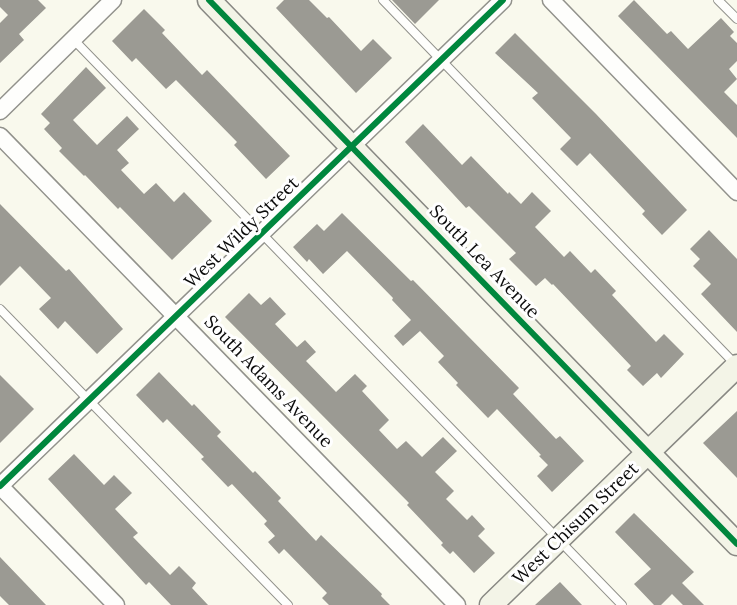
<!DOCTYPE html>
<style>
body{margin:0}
canvas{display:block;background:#f9f9ed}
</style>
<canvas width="737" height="605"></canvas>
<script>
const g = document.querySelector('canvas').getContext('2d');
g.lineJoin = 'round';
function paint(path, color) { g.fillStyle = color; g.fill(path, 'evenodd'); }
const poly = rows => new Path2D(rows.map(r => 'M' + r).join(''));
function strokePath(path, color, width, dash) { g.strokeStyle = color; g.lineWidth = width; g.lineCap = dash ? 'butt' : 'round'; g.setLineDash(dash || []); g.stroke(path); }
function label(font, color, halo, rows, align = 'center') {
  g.font = font + ' Lora,serif'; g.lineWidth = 6; g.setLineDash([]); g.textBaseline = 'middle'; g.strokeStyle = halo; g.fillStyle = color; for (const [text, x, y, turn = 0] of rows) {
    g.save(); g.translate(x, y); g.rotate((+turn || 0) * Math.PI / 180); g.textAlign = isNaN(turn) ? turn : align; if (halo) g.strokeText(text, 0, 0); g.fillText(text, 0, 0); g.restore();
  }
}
paint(poly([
 [0,0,38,0,46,8,19,34,24,40,0,63,0,23,8,15,0,7],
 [284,0,309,0,327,18,329,17,361,51,373,39,392,58,356,93,276,8],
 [392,0,439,0,415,24],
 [634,0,667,34,671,31,688,49,721,18,734,32,730,36,737,43,737,61,729,69,737,79,724,92,737,105,737,138,618,16],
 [144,9,165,30,162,33,202,75,207,70,290,156,266,179,234,145,237,142,176,80,166,89,136,58,132,62,112,41],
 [515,33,596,114,687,210,662,235,642,214,645,211,590,153,577,166,560,149,571,138,532,98,538,93,495,53],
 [86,67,106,88,73,120,97,145,127,116,139,129,117,150,129,163,121,170,144,194,156,183,174,202,184,192,212,221,172,260,120,207,118,209,85,175,84,176,59,151,62,148,44,129,50,123,41,114],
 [423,124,462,165,471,156,508,194,509,192,521,204,532,192,551,211,535,227,564,257,570,251,591,273,595,269,616,291,612,295,656,342,664,334,684,354,661,378,657,373,643,386,627,370,631,366,553,284,552,285,545,278,536,286,509,259,516,253,469,206,466,208,405,142],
 [0,204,66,271,69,269,123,329,97,354,65,321,58,329,39,309,51,298,20,266,0,286],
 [342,213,411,281,413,280,519,388,513,394,556,439,560,436,584,461,552,492,537,476,548,465,539,456,541,455,497,409,488,418,456,385,458,383,438,362,444,356,420,331,403,346,394,336,411,320,392,300,393,298,347,251,323,274,309,259,307,262,293,247,317,224,324,231],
 [709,230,737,259,737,332,701,294,711,284,693,266,700,259,690,249],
 [249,293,261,305,270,297,286,314,275,324,297,347,305,340,316,352,306,361,336,392,355,374,367,386,362,391,389,420,379,430,397,449,406,441,422,457,443,437,457,451,435,472,454,491,446,499,467,520,472,515,485,529,478,536,495,553,474,573,453,551,450,554,441,545,443,543,407,505,409,503,225,317],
 [159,372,192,406,194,404,221,432,217,436,253,473,255,471,281,498,278,501,316,541,321,535,382,594,381,596,390,605,329,605,322,598,327,593,284,549,279,554,268,542,275,536,264,524,267,521,232,484,228,487,201,459,204,457,167,419,163,423,136,395],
 [0,375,34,409,0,443],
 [737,411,737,478,703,443],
 [74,454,104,485,114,475,132,493,115,509,138,533,133,537,170,575,179,566,196,583,192,588,208,605,171,605,149,582,146,585,48,479],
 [634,513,694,572,682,583,704,605,683,605,672,594,661,605,654,605,634,584,651,569,615,532],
 [0,557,46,605,9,605,0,596],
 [560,582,582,605,535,605]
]), '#9b9a93');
const lane = poly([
 [383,0,737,366],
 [718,0,737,19],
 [73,39,622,605],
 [0,309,288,605]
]);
const street = poly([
 [551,0,737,192],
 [0,111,113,0],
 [0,136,457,605],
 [0,486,503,0],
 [0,486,116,605]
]);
const secondary = poly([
 [209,0,737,544],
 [491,605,737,366]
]);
strokePath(lane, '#92928c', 10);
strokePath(street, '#92928c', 19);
strokePath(secondary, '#888883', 25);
strokePath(lane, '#fefefc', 8);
strokePath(street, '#fefefc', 16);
strokePath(secondary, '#f3f4e7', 22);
strokePath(poly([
 [209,0,737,544],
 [0,486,503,0]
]), '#00873e', 6);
label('18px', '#0a0a0a', '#fff', [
 ["West Wildy Street",242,233,-44],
 ["South Lea Avenue",484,262,46],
 ["South Adams Avenue",268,382,46],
 ["West Chisum Street",576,524,-44]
]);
</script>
